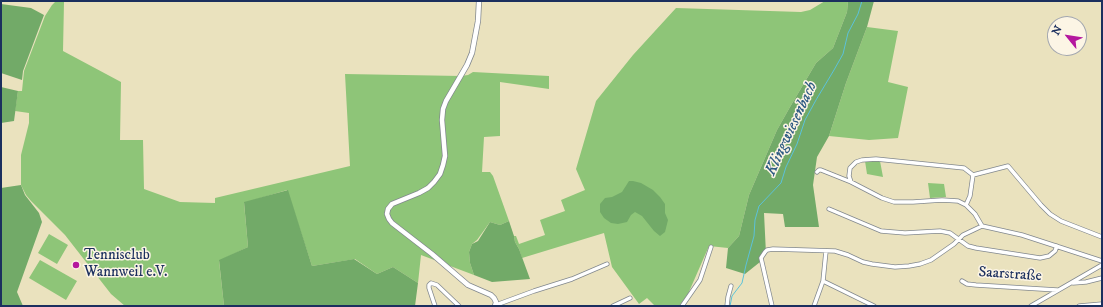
<!DOCTYPE html>
<meta charset="utf-8">
<style>
body{margin:0}
#map{position:relative;width:1103px;height:307px;overflow:hidden;background:#eae2be;font-family:"IM FELL DW Pica",serif}
canvas{display:block}
.frame{position:absolute;inset:0;border:2px solid #1b2f5e;pointer-events:none}
.north{position:absolute;left:1047px;top:16px;width:40px;height:40px;box-sizing:border-box;background:#fcf5e5;border:1px solid #a2a6af;border-radius:50%;rotate:300deg;font-size:11px;font-weight:700;line-height:16px;text-align:center;color:#1b2f5e}
.north::after{content:'';display:block;margin:auto;width:14px;height:18px;background:#b5179e;clip-path:polygon(50% 0,100% 100%,50% 72%,0 100%)}
</style>
<div id="map">
<canvas width="1103" height="307"></canvas>
<div class="frame"></div>
<div class="north">N</div>
</div>
<script>
const g = document.querySelector('canvas').getContext('2d');
g.lineJoin = 'round';
function paint(path, color) { g.fillStyle = color; g.fill(path, 'evenodd'); }
const poly = rows => new Path2D(rows.map(r => 'M' + r).join(''));
function strokePath(path, color, width, dash) { g.strokeStyle = color; g.lineWidth = width; g.lineCap = dash ? 'butt' : 'round'; g.setLineDash(dash || []); g.stroke(path); }
function label(font, color, halo, rows, align = 'center') {
  g.font = font + ' "IM FELL DW Pica",serif'; g.lineWidth = 3; g.setLineDash([]); g.textBaseline = 'middle'; g.strokeStyle = halo; g.fillStyle = color; for (const [text, x, y, turn = 0] of rows) {
    g.save(); g.translate(x, y); g.rotate((+turn || 0) * Math.PI / 180); g.textAlign = isNaN(turn) ? turn : align; if (halo) g.strokeText(text, 0, 0); g.fillText(text, 0, 0); g.restore();
  }
}
paint(poly([
 [825,1,848,1,847,12,833,48,816,63,790,107,777,130,749,195,739,236,728,248,709,246,688,294,679,306,655,306,647,298,639,304,612,267,604,233,522,258,519,249,515,242,514,236,516,236,519,244,545,235,540,220,565,211,561,200,585,190,576,169,596,101,633,55,676,8,801,12,810,10],
 [55,2,64,2,63,51,121,82,120,140,143,140,144,189,180,202,215,203,215,198,350,166,345,74,461,76,468,75,473,72,549,76,549,89,500,82,500,136,484,137,482,172,490,172,493,176,509,221,500,225,490,222,477,240,472,244,469,252,470,263,474,275,421,255,418,283,393,267,377,274,355,259,312,266,287,190,244,203,248,247,219,261,224,306,125,306,111,294,65,235,31,201,26,195,21,185,21,155,29,123,29,113,15,111,18,91,22,91,24,71,45,16,52,5],
 [867,27,898,31,888,82,908,87,898,138,869,140,829,136,846,83],
 [865,161,880,161,883,177,867,174],
 [928,183,944,184,946,197,930,198],
 [49,234,68,245,57,264,38,253],
 [40,260,77,281,66,300,29,278]
]), '#8ec578');
paint(poly([
 [848,1,874,1,867,27,846,83,829,136,817,157,813,185,819,227,785,227,783,214,764,213,766,254,763,256,760,262,745,274,726,268,728,248,739,236,749,195,777,130,790,107,816,63,833,48,847,12],
 [1,4,31,8,44,15,23,71,22,80,1,73],
 [1,87,18,91,14,121,1,123],
 [629,181,633,181,641,183,653,190,660,197,665,204,665,213,668,220,665,232,660,236,654,231,642,216,635,212,631,215,627,222,618,224,611,223,604,218,600,212,600,204,605,198,612,197,622,192],
 [21,185,25,195,39,213,42,222,17,292,23,306,1,306,1,188],
 [288,190,312,266,354,259,377,274,393,267,418,283,415,306,224,306,219,260,248,247,244,202],
 [509,221,514,236,515,242,519,249,530,279,492,282,474,275,470,263,469,252,472,244,478,241,490,222,500,225]
]), '#72aa68');
strokePath(poly([
 [730,306,732,296,742,283,746,265,754,236,755,220,759,206,781,183,786,167,797,144,805,120,816,100,834,70,843,54,848,33,858,14,862,1]
]), '#5cc2d9', 1);
const street = poly([
 [817,172,819,170,821,170,851,182,882,198,894,202,913,202,942,200,958,201,966,205,975,214,982,226,1022,235,1102,261],
 [973,175,1008,166,1041,205,1050,214,1061,221,1102,237],
 [851,182,849,176,850,168,856,162,862,160,876,159,964,168,973,175,970,196,966,205],
 [829,209,881,231,905,233,940,231,950,233,968,246,976,248,1040,258,1049,256,1055,251,1057,246],
 [823,281,874,306],
 [962,281,967,284,976,285,1057,290],
 [1073,283,1086,282,1102,278],
 [496,305,534,291,572,279,607,264],
 [435,306,429,288,429,285,431,283,437,285,459,306],
 [613,306,630,298],
 [682,306,700,280,711,247],
 [727,306,728,297,731,286],
 [772,306,761,258,765,252,767,250,773,249,835,251,848,255,863,262,872,264,895,267,909,266,920,264,931,260,954,244,963,235,982,226],
 [814,306,823,281,826,251],
 [1031,306,1102,265],
 [1079,306,1102,304]
]);
const secondary = poly([
 [479,1,478,21,472,53,467,65,446,101,443,109,442,120,445,156,443,165,440,174,434,182,428,188,419,193,392,204,388,209,387,214,389,219,392,223,432,254,468,285,491,295,494,298,496,302,495,306]
]);
strokePath(street, '#82888e', 5);
strokePath(secondary, '#82888e', 6);
strokePath(street, '#fff', 3.5);
strokePath(secondary, '#fff', 4.5);
for (const [x, y, r, color] of [
 [76,265,4,"#b5179e"]
]) { const dot = new Path2D(); dot.arc(x, y, r, 0, 2 * Math.PI); g.fillStyle = color; g.fill(dot); strokePath(dot, '#fcf5e5', 1.5); }
label('15px', '#1b2f5e', '#fcf5e5', [
 ["Tennisclub",84,256],
 ["Wannweil e.V.",84,273]
], 'left');
label('15px', '#1b2f5e', '#fcf5e5', [
 ["Saarstraße",1010,275,4]
]);
label('italic 16px', '#2e5b83', '#fcf5e5', [
 ["Klingwiesenbach",792,129,-65]
]);
</script>
